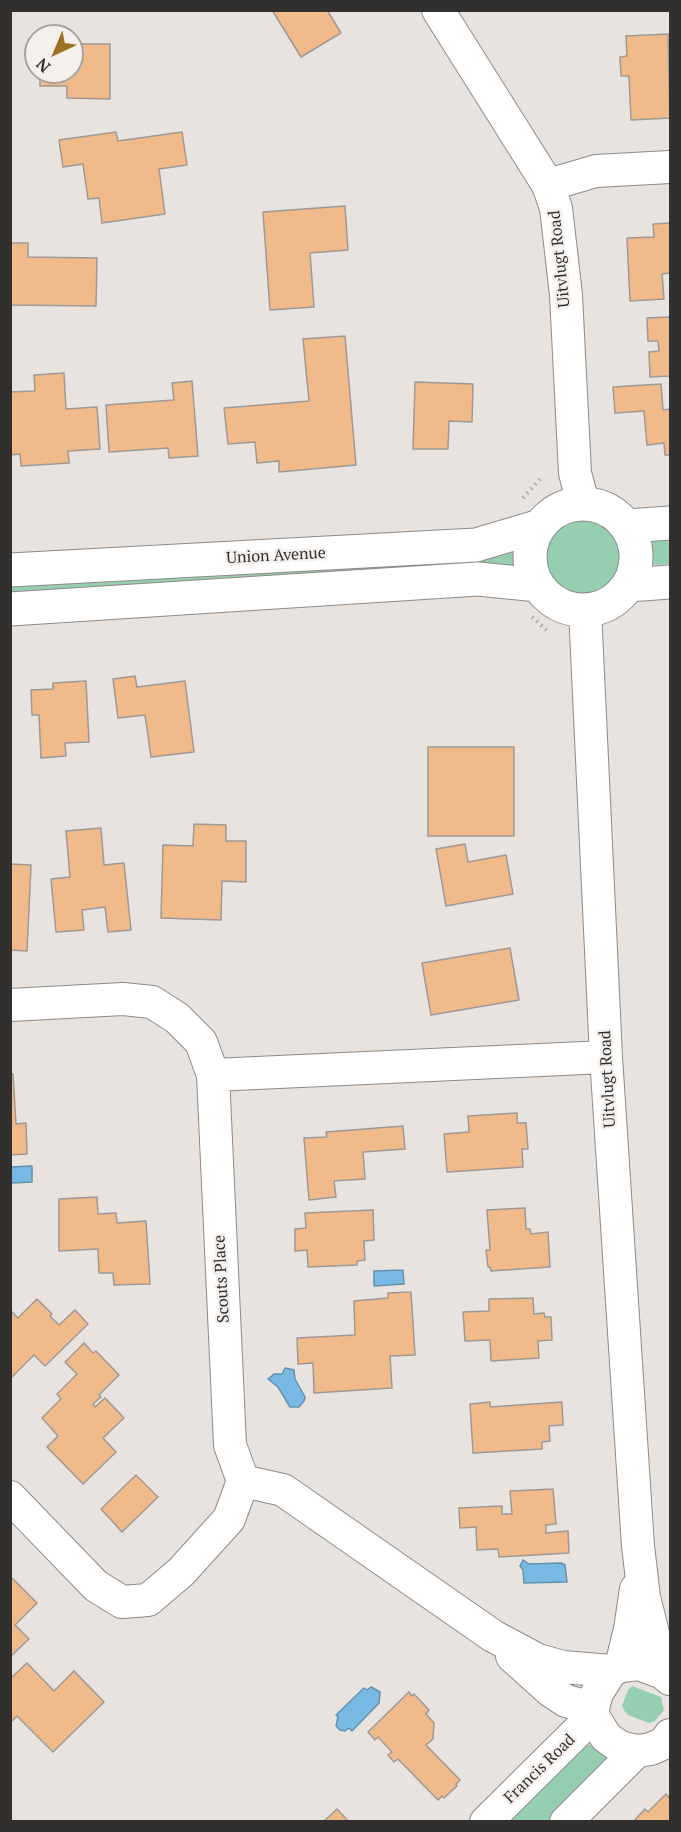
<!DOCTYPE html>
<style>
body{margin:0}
#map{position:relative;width:681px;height:1832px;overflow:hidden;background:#e8e3df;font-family:"PT Serif",serif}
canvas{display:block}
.frame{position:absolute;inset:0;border:12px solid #32302e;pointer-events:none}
.north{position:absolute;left:24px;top:24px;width:60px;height:60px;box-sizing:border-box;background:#f5f0ec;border:2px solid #a7a3a0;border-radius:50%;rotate:224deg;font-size:16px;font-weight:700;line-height:24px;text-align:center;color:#32302e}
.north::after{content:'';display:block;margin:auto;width:21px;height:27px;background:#9e7022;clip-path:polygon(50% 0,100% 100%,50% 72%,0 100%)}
</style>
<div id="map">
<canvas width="681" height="1832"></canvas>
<div class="frame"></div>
<div class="north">N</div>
</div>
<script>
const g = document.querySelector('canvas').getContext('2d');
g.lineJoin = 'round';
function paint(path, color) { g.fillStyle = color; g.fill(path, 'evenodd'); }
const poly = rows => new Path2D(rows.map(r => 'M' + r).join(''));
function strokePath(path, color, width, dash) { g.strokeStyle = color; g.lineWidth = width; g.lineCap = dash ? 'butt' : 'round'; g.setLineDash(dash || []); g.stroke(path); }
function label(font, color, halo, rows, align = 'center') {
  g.font = font + ' "PT Serif",serif'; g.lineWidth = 5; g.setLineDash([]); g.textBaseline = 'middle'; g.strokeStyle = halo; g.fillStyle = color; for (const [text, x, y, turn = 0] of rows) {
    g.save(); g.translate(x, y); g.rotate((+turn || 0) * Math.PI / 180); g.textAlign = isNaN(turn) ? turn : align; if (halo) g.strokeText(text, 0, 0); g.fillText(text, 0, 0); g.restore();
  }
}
paint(poly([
 '545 557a37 37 0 1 1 74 0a37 37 0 1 1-74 0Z',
 [670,536,670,564,652,565,650,537],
 [525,546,526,570,11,593,11,581],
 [632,1686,661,1697,664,1710,655,1721,649,1723,628,1715,625,1712,622,1706,628,1690],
 [588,1745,593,1745,606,1753,607,1758,606,1767,549,1821,506,1822,583,1748]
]), '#96cfb0');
const water = poly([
 [32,1166,32,1182,11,1183,11,1167,32,1166],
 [403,1270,404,1284,374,1286,374,1271,403,1270],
 [285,1368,294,1370,295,1379,305,1397,304,1401,299,1407,290,1407,278,1387,268,1379,274,1374,282,1374,285,1368],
 [523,1560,529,1564,561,1563,565,1565,567,1582,524,1583,523,1570,520,1566,523,1560],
 [371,1687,380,1692,379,1703,352,1731,349,1728,345,1731,340,1730,336,1726,338,1717,336,1715,364,1688,367,1690,371,1687]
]);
paint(water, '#78bae3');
strokePath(water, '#6391ad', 1.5);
const building = poly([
 [272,10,327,10,341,33,301,57,272,10],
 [668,34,670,118,631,120,629,76,621,76,620,57,627,56,626,36,668,34],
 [72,44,110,44,110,99,67,98,67,86,40,86,40,72,72,72,72,44],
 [116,132,118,141,182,132,187,165,159,169,165,214,102,223,99,198,88,199,83,164,63,167,59,140,116,132],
 [345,206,348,250,310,253,314,307,270,310,263,212,345,206],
 [670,223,670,273,662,274,664,299,630,301,627,238,654,237,653,224,670,223],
 [10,243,28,243,28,257,97,258,96,306,10,305,10,243],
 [670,317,670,376,650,377,649,352,659,351,658,341,648,341,647,318,670,317],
 [345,336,356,465,279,472,279,461,257,463,255,442,228,444,224,408,309,401,303,339,345,336],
 [64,373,66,409,97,407,100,449,68,451,69,463,21,466,20,454,10,455,10,392,35,391,34,375,64,373],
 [192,381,198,456,169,458,168,448,109,452,106,405,174,400,172,383,192,381],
 [415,382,473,384,472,422,449,421,448,449,413,449,415,382],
 [661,384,663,410,670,409,670,455,665,455,664,443,647,445,644,411,615,413,613,387,661,384],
 [135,676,137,687,185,681,194,752,151,757,145,715,118,718,113,679,135,676],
 [86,681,89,742,65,743,66,756,41,758,39,715,32,715,31,690,53,689,53,683,86,681],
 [428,747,514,747,514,836,428,836,428,747],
 [194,824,226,825,226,841,246,841,246,882,222,881,221,920,161,918,163,845,193,846,194,824],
 [101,828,104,865,124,863,131,930,108,932,105,907,82,910,84,930,56,932,51,879,70,877,66,831,101,828],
 [465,844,468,862,506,855,513,894,446,906,436,849,465,844],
 [10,864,31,865,27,951,10,950,10,864],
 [510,948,519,1000,431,1015,422,963,510,948],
 [10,1074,13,1074,16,1124,26,1123,27,1154,10,1155,10,1074],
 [517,1113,517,1123,526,1123,528,1149,522,1149,523,1167,447,1172,444,1134,469,1132,468,1116,517,1113],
 [403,1126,405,1149,363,1152,365,1179,334,1181,336,1197,309,1200,304,1138,327,1137,326,1132,403,1126],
 [97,1197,98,1214,116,1213,117,1223,146,1221,150,1284,114,1285,113,1273,99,1273,98,1249,59,1251,59,1199,97,1197],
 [525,1208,526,1229,530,1229,531,1234,548,1232,550,1267,491,1271,490,1267,488,1267,486,1250,490,1250,487,1210,525,1208],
 [373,1210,374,1240,364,1241,365,1260,357,1261,357,1265,308,1267,307,1250,295,1251,295,1229,306,1228,305,1213,373,1210],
 [411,1292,415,1355,390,1356,392,1388,314,1393,313,1363,298,1364,297,1338,355,1335,354,1301,388,1298,388,1293,411,1292],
 [533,1298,534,1314,544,1313,545,1317,551,1317,552,1340,538,1341,539,1358,491,1361,490,1340,465,1341,463,1312,489,1311,489,1299,533,1298],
 [37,1299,52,1314,50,1316,59,1325,75,1310,88,1324,45,1366,34,1355,10,1379,10,1310,18,1318,37,1299],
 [84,1343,93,1353,96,1351,119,1375,99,1395,101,1397,93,1404,95,1407,105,1398,124,1418,103,1438,116,1452,83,1484,47,1447,58,1436,42,1418,61,1399,57,1394,77,1374,65,1362,84,1343],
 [490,1402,490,1407,562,1402,563,1425,549,1426,550,1441,542,1442,542,1449,473,1453,470,1404,490,1402],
 [136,1475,158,1497,122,1532,101,1509,136,1475],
 [553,1489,556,1524,546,1525,546,1533,568,1531,569,1553,499,1557,498,1549,477,1550,476,1527,460,1528,459,1508,502,1506,502,1514,512,1514,510,1491,553,1489],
 [10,1576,37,1603,15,1625,29,1639,10,1657,10,1576],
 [27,1663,54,1691,74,1671,104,1702,53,1752,17,1716,10,1723,10,1679,27,1663],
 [409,1692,412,1696,414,1694,429,1710,426,1714,434,1723,433,1739,426,1745,460,1780,456,1784,457,1786,444,1798,442,1796,438,1800,398,1759,394,1762,388,1755,392,1752,378,1737,375,1740,368,1732,409,1692],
 [666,1794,670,1799,670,1822,633,1822,645,1809,648,1812,666,1794],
 [337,1809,349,1822,323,1822,337,1809]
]);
paint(building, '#f1ba8b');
strokePath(building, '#9e9995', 1.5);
const minor = poly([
 [438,10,548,185,556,208,566,295,575,473,583,503],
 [548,185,596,171,670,167],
 [585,610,606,1057,638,1546,644,1597,663,1673],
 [10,1005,123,999,152,1002,177,1018,201,1042,213,1075,230,1445,243,1481,229,1519,181,1572,148,1600,122,1602,96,1586,10,1497],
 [213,1075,606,1057],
 [243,1481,283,1490,493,1636,538,1660,563,1667,611,1671],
 [512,1656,551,1691,566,1701,593,1708],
 [621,1666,630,1629,636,1589],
 [670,1679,663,1673,639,1664,621,1666,611,1671,597,1693,593,1708,593,1716,606,1737,620,1747,637,1751,651,1749,664,1743,670,1735],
 [486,1822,593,1716],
 [566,1822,637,1751]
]);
const tertiary = poly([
 '530 557a53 53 0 1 1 106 0a53 53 0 1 1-106 0Z',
 [627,526,670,523],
 [10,570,476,545,540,526],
 [628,585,670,582],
 [10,609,478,579,538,585]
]);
strokePath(minor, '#8f8a86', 34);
strokePath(tertiary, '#8f8a86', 35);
strokePath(poly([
 [523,498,541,478],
 [532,617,550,633]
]), '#a9a6a2', 4, [1.5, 4.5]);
strokePath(minor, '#fff', 32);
strokePath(tertiary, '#fff', 33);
label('16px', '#32302e', '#f5f0ec', [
 ["Uitvlugt Road",560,259,-96],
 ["Union Avenue",276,556,-3],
 ["Uitvlugt Road",608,1079,-93],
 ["Scouts Place",222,1279,-93],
 ["Francis Road",540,1769,-44]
]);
</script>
